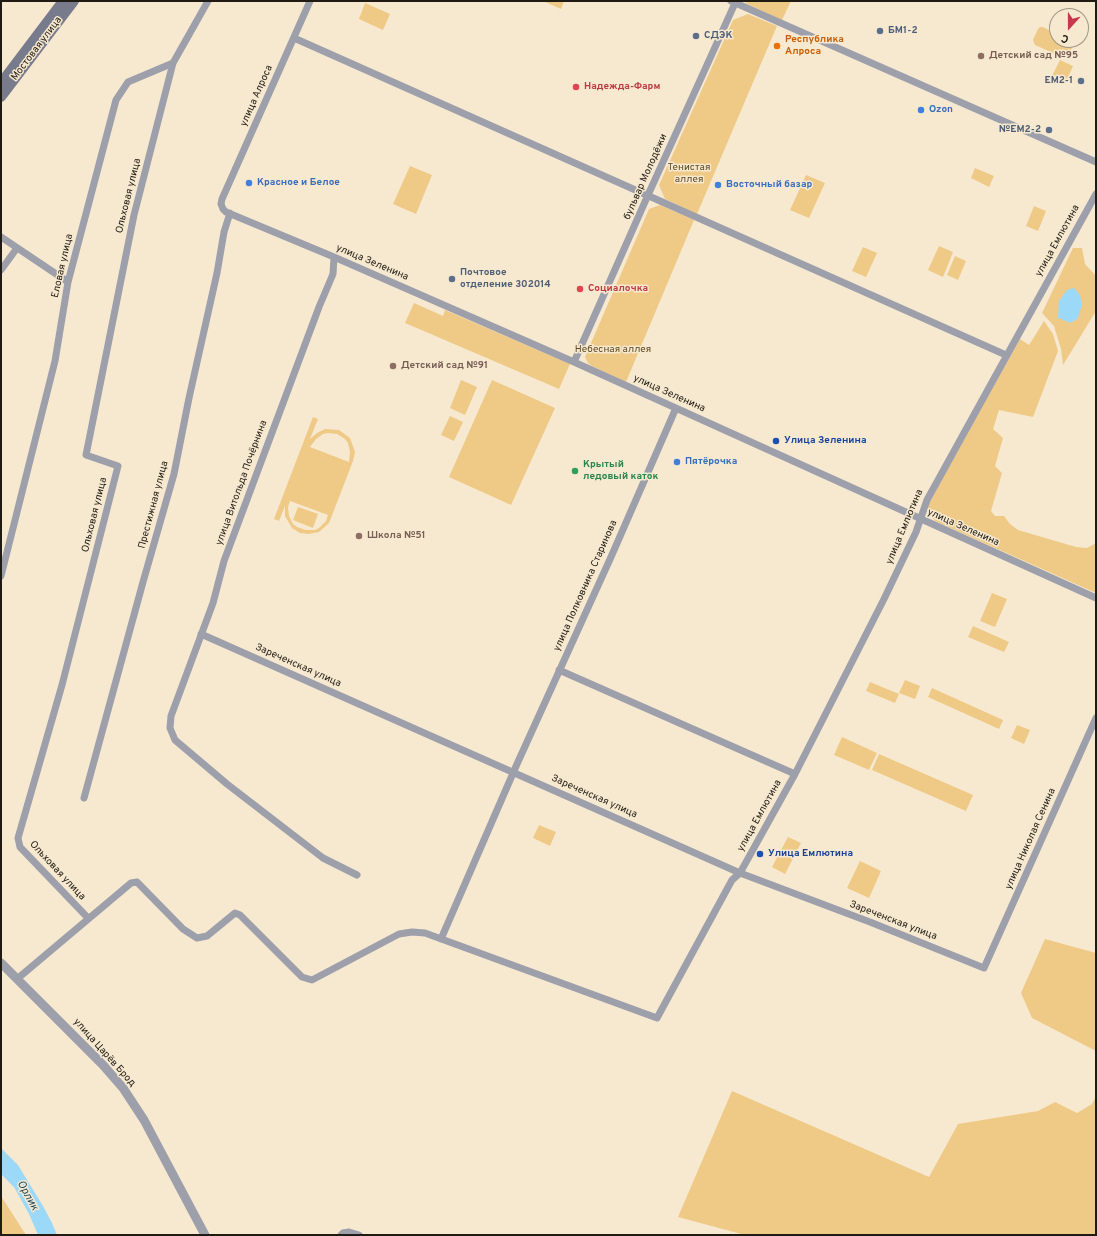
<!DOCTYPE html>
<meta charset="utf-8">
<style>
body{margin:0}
#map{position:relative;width:1097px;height:1236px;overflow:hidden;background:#f7e9d0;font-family:Overpass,sans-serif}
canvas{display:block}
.frame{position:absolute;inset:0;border:2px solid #201b12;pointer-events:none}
.north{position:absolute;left:1049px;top:8px;width:40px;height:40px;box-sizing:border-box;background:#f7e9d0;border:1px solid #a19784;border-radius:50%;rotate:201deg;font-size:11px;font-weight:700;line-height:16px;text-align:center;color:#201b12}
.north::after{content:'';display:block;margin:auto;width:14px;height:18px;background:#c7374e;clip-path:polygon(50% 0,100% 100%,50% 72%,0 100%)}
</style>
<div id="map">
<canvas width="1097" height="1236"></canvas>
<div class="frame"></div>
<div class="north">С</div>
</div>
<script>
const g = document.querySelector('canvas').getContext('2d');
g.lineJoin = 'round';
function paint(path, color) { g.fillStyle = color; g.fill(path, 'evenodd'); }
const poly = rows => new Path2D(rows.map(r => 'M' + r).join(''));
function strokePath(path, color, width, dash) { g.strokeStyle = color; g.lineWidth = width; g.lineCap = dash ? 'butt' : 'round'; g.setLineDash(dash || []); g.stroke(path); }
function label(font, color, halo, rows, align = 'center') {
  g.font = font + ' Overpass,sans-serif'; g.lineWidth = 3; g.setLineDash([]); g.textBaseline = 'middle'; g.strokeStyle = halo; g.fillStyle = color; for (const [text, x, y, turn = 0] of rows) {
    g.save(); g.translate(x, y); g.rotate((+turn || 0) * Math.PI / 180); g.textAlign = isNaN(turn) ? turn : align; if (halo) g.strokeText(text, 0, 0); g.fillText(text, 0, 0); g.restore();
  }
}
paint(poly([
 [543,1,564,1,561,9],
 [745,1,791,1,782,20,747,4],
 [365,3,390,14,383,30,359,19],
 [748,14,777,26,697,214,665,199,659,185,733,20],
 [1040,27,1043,27,1057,34,1057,40,1071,40,1073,46,1068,56,1062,57,1035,45,1033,40,1038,29],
 [1060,60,1073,66,1065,84,1051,78],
 [410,166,432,175,416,214,393,204],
 [975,168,994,176,989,187,971,178],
 [806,175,825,183,809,218,790,210],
 [660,205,694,220,626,382,592,366,588,363,585,357,649,209],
 [1034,206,1046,211,1038,231,1026,226],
 [939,246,953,252,943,277,928,270],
 [863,247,877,253,866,277,852,271],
 [1073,248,1082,248,1085,264,1096,276,1096,311,1063,365,1061,349,1054,326,1042,313],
 [955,256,966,261,958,280,947,275],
 [414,303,443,316,445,310,570,364,559,389,405,323],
 [1044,321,1053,334,1058,351,1033,417,999,410,993,429,1003,438,995,466,1002,473,991,511,995,516,1004,516,1010,524,1018,530,1076,547,1087,548,1096,543,1096,593,935,521,929,514,928,505,1020,339,1029,345],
 [461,380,477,387,465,415,450,408],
 [492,380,555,408,511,505,449,477],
 [450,416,463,422,454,441,441,435],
 [313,417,318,419,310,439,317,433,325,429,339,430,350,438,355,452,353,461,329,523,319,532,309,534,300,533,292,528,285,516,285,506,279,521,274,519],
 [328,433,337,434,345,439,348,443,350,452,349,462,310,447,316,439,323,434],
 [290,501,328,515,326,521,319,528,315,530,306,530,297,527,293,524,289,516,288,507],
 [298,507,318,514,313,528,293,520],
 [992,593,1007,599,995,627,980,621],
 [973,626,1009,642,1004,652,968,637],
 [905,680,920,686,915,699,899,693],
 [870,682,899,694,895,703,866,691],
 [932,688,1003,720,999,729,928,697],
 [1017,725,1030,730,1024,744,1011,738],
 [842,737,877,753,869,770,834,755],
 [879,754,973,795,966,811,872,770],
 [539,825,556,832,550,846,533,838],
 [788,837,801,843,785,874,772,867],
 [860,861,881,871,869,898,847,888],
 [1045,939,1096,953,1096,1051,1032,1018,1021,993],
 [732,1091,929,1177,958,1124,1038,1111,1055,1102,1077,1113,1092,1104,1096,1096,1096,1235,745,1235,678,1217],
 [1,1196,26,1235,1,1235]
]), '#efc986');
paint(poly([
 [1074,288,1080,295,1082,305,1078,318,1071,323,1058,318,1059,301,1067,290],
 [1,1148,18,1165,43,1206,52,1223,57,1235,38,1235,29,1214,14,1187,1,1174]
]), '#9cd9f8');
strokePath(poly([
 [310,1,222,199,221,204,223,209,226,212,334,257,574,362,1096,598],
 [731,1,1096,162],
 [294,38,1006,355],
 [1,237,68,282],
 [334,257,333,274,319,307,224,561,213,603,171,716,170,728,175,740,227,784,323,858,357,875],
 [1,270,17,248],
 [574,362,648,195,736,1],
 [1,576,55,361,68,282,116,100,128,82,173,63,208,1],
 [201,634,740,873,870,922,984,968,1096,718],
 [559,670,795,774],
 [84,798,143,582,174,474,189,398,217,273,224,232,230,213],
 [88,918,20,847,18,838,62,685,118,466,86,455,134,215,173,63],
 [441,939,517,764,611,557,676,408],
 [17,979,131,883,137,882,183,929,197,938,207,936,235,913,240,915,302,977,312,980,399,934,412,932,425,933,657,1018,732,880,740,873,795,774,884,599,916,532,927,500,1096,194],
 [341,1235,343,1233,349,1232,359,1235]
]), '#9da0ab', 7);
strokePath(poly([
 [1,963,103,1065,123,1088,144,1120,205,1235]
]), '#9da0ab', 9);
strokePath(poly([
 [1,83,63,1],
 [1,97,74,1]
]), '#787b8c', 10);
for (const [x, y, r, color] of [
 [880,31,4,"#5c6f8a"],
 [696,36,4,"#5c6f8a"],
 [777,46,4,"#e8710a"],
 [981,56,4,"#8d6e63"],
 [1081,81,4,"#5c6f8a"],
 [576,87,4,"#e0444e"],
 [921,110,4,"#3f7fe0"],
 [1049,130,4,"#5c6f8a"],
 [249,183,4,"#3f7fe0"],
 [718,185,4,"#3f7fe0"],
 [452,279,4,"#5c6f8a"],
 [580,289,4,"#e0444e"],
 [393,366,4,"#8d6e63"],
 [776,441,4,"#1a4fb4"],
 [677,462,4,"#3f7fe0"],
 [575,471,4,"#2e9e5b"],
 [359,536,4,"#8d6e63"],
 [760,854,4,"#1a4fb4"]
]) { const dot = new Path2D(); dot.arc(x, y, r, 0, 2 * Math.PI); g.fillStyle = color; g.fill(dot); strokePath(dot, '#f7e9d0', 1.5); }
label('bold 10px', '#4e5e75', '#f7e9d0', [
 ["БМ1-2",888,31],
 ["СДЭК",704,36],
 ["ЕМ2-1",1073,81,"right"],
 ["№ЕМ2-2",1041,130,"right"],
 ["Почтовое",460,273],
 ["отделение 302014",460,285]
], 'left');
label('bold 10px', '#c56008', '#f7e9d0', [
 ["Республика",785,40],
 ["Алроса",785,52]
], 'left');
label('10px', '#201b12', '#f7e9d0', [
 ["Мостовая улица",37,49,-53],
 ["улица Алроса",257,96,-66],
 ["бульвар Молодёжи",646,177,-66],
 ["Ольховая улица",129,196,-76],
 ["улица Емлютина",1058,241,-61],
 ["улица Зеленина",372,263,23],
 ["Еловая улица",63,266,-77],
 ["улица Зеленина",669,394,24],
 ["улица Витольда Почёрнина",242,483,-70],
 ["Престижная улица",154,505,-75],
 ["Ольховая улица",95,515,-76],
 ["улица Емлютина",905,527,-67],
 ["улица Зеленина",963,528,24],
 ["улица Полковника Старинова",586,586,-66],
 ["Зареченская улица",298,666,24],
 ["Зареченская улица",594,797,24],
 ["улица Емлютина",760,816,-61],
 ["улица Николая Сенина",1031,839,-66],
 ["Ольховая улица",57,871,47],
 ["Зареченская улица",893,921,21],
 ["улица Царёв Брод",104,1053,48]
]);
label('bold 10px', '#785e54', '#f7e9d0', [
 ["Детский сад №95",989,56],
 ["Детский сад №91",401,366],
 ["Школа №51",367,536]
], 'left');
label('bold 10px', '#be3a42', '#f7e9d0', [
 ["Надежда-Фарм",584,87],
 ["Социалочка",588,289]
], 'left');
label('bold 10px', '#366cbe', '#f7e9d0', [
 ["Ozon",929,110],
 ["Красное и Белое",257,183],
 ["Восточный базар",726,185],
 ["Пятёрочка",685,462]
], 'left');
label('10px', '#5d4821', '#f7e9d0', [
 ["Тенистая",689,168],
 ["аллея",689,180],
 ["Небесная аллея",613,350]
]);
label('bold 10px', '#164399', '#f7e9d0', [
 ["Улица Зеленина",784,441],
 ["Улица Емлютина",768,854]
], 'left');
label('bold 10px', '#27864d', '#f7e9d0', [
 ["Крытый",583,465],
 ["ледовый каток",583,477]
], 'left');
label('italic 11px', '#18485d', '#f7e9d0', [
 ["Орлик",27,1196,61]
]);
</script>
